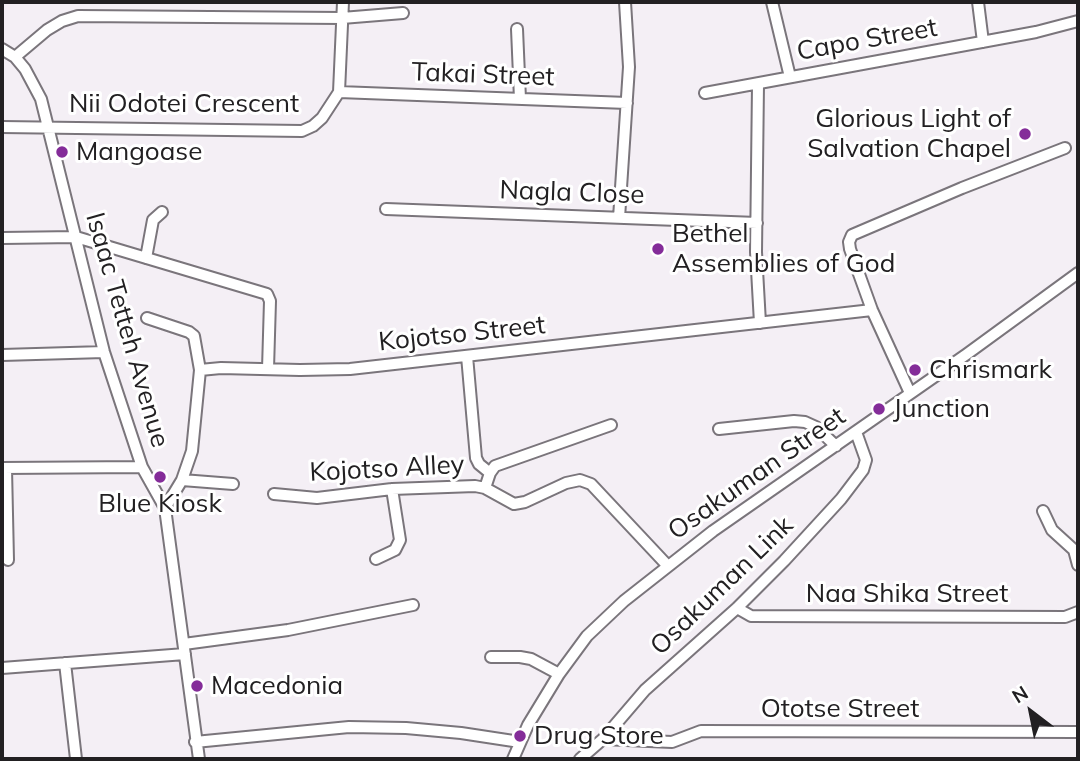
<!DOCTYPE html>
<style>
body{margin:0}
#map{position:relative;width:1080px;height:761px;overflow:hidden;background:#f4eff5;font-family:Mulish,sans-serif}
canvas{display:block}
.frame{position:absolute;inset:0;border:4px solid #222022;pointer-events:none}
.north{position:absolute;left:996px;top:677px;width:70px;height:70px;-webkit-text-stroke:5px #fff;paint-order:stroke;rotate:328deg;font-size:19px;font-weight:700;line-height:28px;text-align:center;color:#222022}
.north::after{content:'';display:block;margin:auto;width:24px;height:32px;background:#222022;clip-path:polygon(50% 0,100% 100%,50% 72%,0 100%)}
</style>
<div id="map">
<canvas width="1080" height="761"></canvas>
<div class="frame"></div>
<div class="north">N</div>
</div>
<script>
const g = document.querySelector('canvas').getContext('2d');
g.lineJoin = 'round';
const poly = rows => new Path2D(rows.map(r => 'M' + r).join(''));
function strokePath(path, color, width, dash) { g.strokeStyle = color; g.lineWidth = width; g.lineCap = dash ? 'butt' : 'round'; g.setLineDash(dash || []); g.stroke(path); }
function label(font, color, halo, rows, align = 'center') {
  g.font = font + ' Mulish,sans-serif'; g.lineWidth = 6; g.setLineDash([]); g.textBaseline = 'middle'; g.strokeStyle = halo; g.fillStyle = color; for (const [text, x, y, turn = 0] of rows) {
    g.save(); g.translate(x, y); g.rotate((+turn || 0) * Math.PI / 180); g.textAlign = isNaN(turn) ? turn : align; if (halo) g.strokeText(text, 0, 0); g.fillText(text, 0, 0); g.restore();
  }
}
const minor = poly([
 [772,2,790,77],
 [978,2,983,42],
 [517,29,520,99],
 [2,49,15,57,25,69,41,99,104,352,142,467,165,508,199,759],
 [15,57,47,30,62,21,78,16,342,18,403,13],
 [758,85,756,252,760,323],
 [339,92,627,103],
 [705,93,1036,32,1078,21],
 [2,127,302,131,313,126,322,118,339,92,343,2],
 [386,209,757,223],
 [619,218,629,67,625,2],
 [2,238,76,237,267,294,270,301,268,369],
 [146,258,153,220,162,212],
 [147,318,189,332,194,336,200,370],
 [2,355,104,352],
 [467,356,476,458,479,464,490,473],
 [910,393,872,310,850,249,849,242,852,235,962,188,1065,148],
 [719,429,794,421,805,422,816,427,836,446],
 [2,468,142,467],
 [6,468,8,560],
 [182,480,233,484],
 [485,488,490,473,495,466,611,425],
 [274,494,317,498,392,489,475,486,485,488,514,504,525,502,566,483,580,480,591,484,667,565],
 [165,508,182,480,192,451,200,370,221,368,300,370,350,369,872,310],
 [1043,511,1052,530,1074,550,1078,565],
 [376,559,395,550,400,540,392,489],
 [737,608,751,616,1065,617,1078,612],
 [184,644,288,630,413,605],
 [491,657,520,657,531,659,559,674],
 [65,663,76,759],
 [2,668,185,654],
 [603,739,672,742,701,731,1078,732],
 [195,742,349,727,406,728,461,733,520,742],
 [513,759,528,725,559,674,587,636,624,601,713,531,967,354,1078,273],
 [580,759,603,739,645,690,737,608,784,561,841,499,863,470,866,460,856,432]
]);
strokePath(minor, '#7a757b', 14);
strokePath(minor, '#fff', 10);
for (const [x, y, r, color] of [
 [1025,134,7,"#842c99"],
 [62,152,7,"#842c99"],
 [658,249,7,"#842c99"],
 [915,370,7,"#842c99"],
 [879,409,7,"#842c99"],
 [160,477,7,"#842c99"],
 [197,686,7,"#842c99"],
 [520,736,7,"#842c99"]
]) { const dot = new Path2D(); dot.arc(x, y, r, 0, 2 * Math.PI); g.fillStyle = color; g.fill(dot); strokePath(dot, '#fff', 2.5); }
label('26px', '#222022', '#fff', [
 ["Capo Street",867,40,-10],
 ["Takai Street",483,75,2],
 ["Nii Odotei Crescent",184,104],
 ["Nagla Close",572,193,2],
 ["Isaac Tetteh Avenue",127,330,74],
 ["Kojotso Street",462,334,-6],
 ["Kojotso Alley",387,469,-3],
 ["Osakuman Street",757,474,-35],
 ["Osakuman Link",722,586,-44],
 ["Naa Shika Street",907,594],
 ["Ototse Street",840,709]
]);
label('26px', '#222022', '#fff', [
 ["Glorious Light of",1011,119,"right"],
 ["Salvation Chapel",1011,149,"right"],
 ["Mangoase",76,152],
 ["Bethel",672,234],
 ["Assemblies of God",672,264],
 ["Chrismark",929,370],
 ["Junction",893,409],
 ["Blue Kiosk",160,504,"center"],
 ["Macedonia",211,686],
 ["Drug Store",534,736]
], 'left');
</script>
